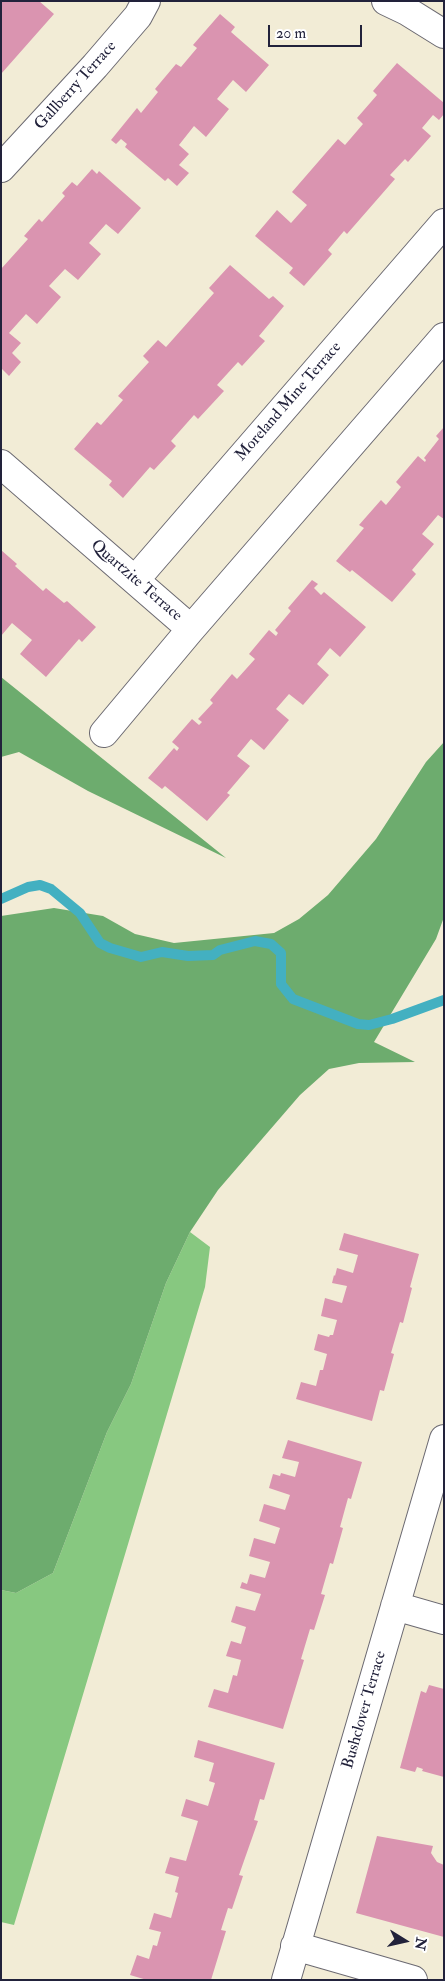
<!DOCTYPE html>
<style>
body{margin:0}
#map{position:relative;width:445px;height:1981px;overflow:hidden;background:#f2ecd6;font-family:"IM FELL Double Pica",serif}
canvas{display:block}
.frame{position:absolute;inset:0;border:2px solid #22223b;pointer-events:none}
.north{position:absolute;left:380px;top:1916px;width:50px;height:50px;-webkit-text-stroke:4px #fff;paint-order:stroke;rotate:100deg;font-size:14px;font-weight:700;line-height:20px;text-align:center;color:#22223b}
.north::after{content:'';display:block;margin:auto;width:18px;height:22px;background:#22223b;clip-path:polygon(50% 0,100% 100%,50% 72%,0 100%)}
.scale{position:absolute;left:268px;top:25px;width:94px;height:22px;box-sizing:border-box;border:2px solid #22223b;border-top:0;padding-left:6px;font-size:15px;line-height:18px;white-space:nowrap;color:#22223b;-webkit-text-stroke:4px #fff;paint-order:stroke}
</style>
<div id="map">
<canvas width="445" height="1981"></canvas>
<div class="frame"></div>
<div class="north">N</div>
<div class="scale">20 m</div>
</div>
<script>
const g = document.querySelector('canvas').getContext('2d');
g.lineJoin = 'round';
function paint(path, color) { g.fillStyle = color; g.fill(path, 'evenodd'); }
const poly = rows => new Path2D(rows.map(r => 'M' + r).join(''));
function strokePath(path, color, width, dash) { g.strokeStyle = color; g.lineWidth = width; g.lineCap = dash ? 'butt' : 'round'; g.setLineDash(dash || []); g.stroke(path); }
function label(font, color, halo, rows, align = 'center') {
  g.font = font + ' "IM FELL Double Pica",serif'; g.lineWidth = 5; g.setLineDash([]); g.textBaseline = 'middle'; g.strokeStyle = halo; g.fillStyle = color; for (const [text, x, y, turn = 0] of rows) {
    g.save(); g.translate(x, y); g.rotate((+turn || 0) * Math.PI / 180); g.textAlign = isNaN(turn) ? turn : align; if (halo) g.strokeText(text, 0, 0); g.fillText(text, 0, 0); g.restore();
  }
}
paint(poly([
 [190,1232,210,1247,205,1287,14,1925,1,1922,1,1590,16,1593,53,1573,107,1432,131,1384,166,1283]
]), '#87c880');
paint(poly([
 [1,677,226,858,88,791,19,752,1,757],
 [444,742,444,917,436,939,374,1042,415,1062,359,1063,329,1069,300,1095,218,1190,190,1232,166,1283,131,1384,107,1432,53,1573,16,1593,1,1590,1,916,54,908,103,916,135,934,174,943,274,933,299,919,328,895,376,839,426,762]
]), '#6dac6e');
strokePath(poly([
 [1,899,28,887,40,885,51,889,80,913,100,943,110,948,141,957,162,952,188,956,213,955,220,950,255,941,271,944,281,953,281,984,293,999,358,1024,369,1025,392,1019,444,1000]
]), '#43b0c1', 10);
paint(poly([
 [1,1,39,1,54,14,1,74],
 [220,14,235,27,231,32,269,65,246,92,233,80,217,99,229,109,206,137,194,126,179,145,189,154,179,165,189,173,177,186,168,178,165,181,125,147,127,144,121,139,116,144,111,140,137,108,141,113,158,92,155,89,176,64,181,67,197,48,193,45],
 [397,63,444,103,444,114,439,120,433,115,422,128,431,136,408,162,405,159,390,175,395,179,347,234,344,231,328,250,332,254,304,286,289,273,293,268,255,236,277,210,291,223,307,205,292,192,338,139,345,145,363,124,357,118,377,95,373,91],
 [92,169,97,174,99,171,141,208,118,234,106,224,89,243,101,254,78,280,65,269,49,286,61,297,37,324,26,314,9,333,21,343,12,353,21,362,9,376,1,368,1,269,28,239,24,236,39,219,42,222,65,196,62,193,72,182,77,186],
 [230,265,269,299,273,296,284,306,259,336,265,341,242,366,238,362,217,385,224,391,198,419,194,415,171,441,176,446,154,470,150,467,123,498,109,485,112,481,74,449,97,422,101,425,123,400,118,396,149,362,143,356,158,340,166,347,214,293,209,288],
 [444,427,444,519,438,515,422,534,434,544,412,570,416,574,392,602,352,570,350,572,336,561,364,528,359,525,381,500,386,505,401,487,396,482,418,456,425,462,426,460,424,458,439,439,436,436],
 [1,550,17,564,15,566,43,591,46,588,64,603,67,601,96,627,82,642,79,639,46,677,20,654,32,640,12,623,1,636],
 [312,580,318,584,314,588,321,595,324,592,366,627,340,657,330,648,317,664,329,675,303,705,289,694,276,709,289,720,264,750,251,739,237,756,250,766,227,793,230,795,207,821,165,786,162,789,148,778,174,748,177,751,179,748,172,742,192,719,199,725,202,722,198,719,213,703,210,700,232,674,237,679,255,659,249,654,269,630,276,636,278,633,275,630,291,611,288,608],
 [344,1233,419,1254,410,1287,412,1288,403,1323,400,1322,391,1353,394,1354,384,1391,380,1390,372,1421,296,1399,301,1382,316,1386,320,1370,323,1370,327,1354,314,1350,318,1334,329,1337,330,1335,333,1335,337,1320,321,1316,325,1298,342,1303,347,1286,332,1283,334,1275,335,1276,337,1268,353,1273,358,1255,339,1250],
 [288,1440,362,1462,351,1499,348,1498,340,1527,343,1528,333,1564,330,1563,321,1594,325,1595,314,1630,310,1629,301,1659,304,1660,283,1729,208,1707,214,1689,228,1693,233,1675,237,1676,241,1660,226,1656,231,1641,241,1644,246,1627,231,1622,236,1606,255,1611,261,1594,240,1588,242,1582,247,1584,250,1574,265,1578,270,1562,249,1556,254,1538,275,1544,280,1528,259,1521,264,1504,285,1510,290,1495,269,1488,273,1474,280,1476,281,1473,295,1477,299,1462,282,1458],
 [429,1685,444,1689,444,1777,422,1771,423,1769,417,1767,415,1772,400,1768,421,1691,426,1693],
 [198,1740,275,1763,264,1800,260,1799,254,1820,258,1821,239,1875,243,1876,232,1909,228,1908,221,1930,226,1931,211,1980,147,1980,130,1975,137,1955,149,1959,153,1945,157,1946,161,1932,149,1929,154,1913,171,1918,178,1893,175,1892,179,1877,165,1873,170,1857,186,1861,198,1821,181,1816,186,1799,208,1806,215,1783,209,1781,214,1763,194,1757],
 [377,1836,433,1846,431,1853,437,1862,444,1865,444,1937,356,1913]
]), '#da94b0');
const minor = poly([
 [386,1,407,11,444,34],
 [1,168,95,66,138,16,146,1],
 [1,464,191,629,104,733],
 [135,580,444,223],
 [191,629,444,337],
 [395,1606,444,1620],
 [295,1946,413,1980],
 [286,1980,444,1439]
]);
strokePath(minor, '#6b6971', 30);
strokePath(minor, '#fff', 28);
label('16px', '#22223b', '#fff', [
 ["Gallberry Terrace",76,86,-48],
 ["Moreland Mine Terrace",289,402,-49],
 ["Quartzite Terrace",136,581,41],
 ["Bushclover Terrace",365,1710,-74]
]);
</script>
